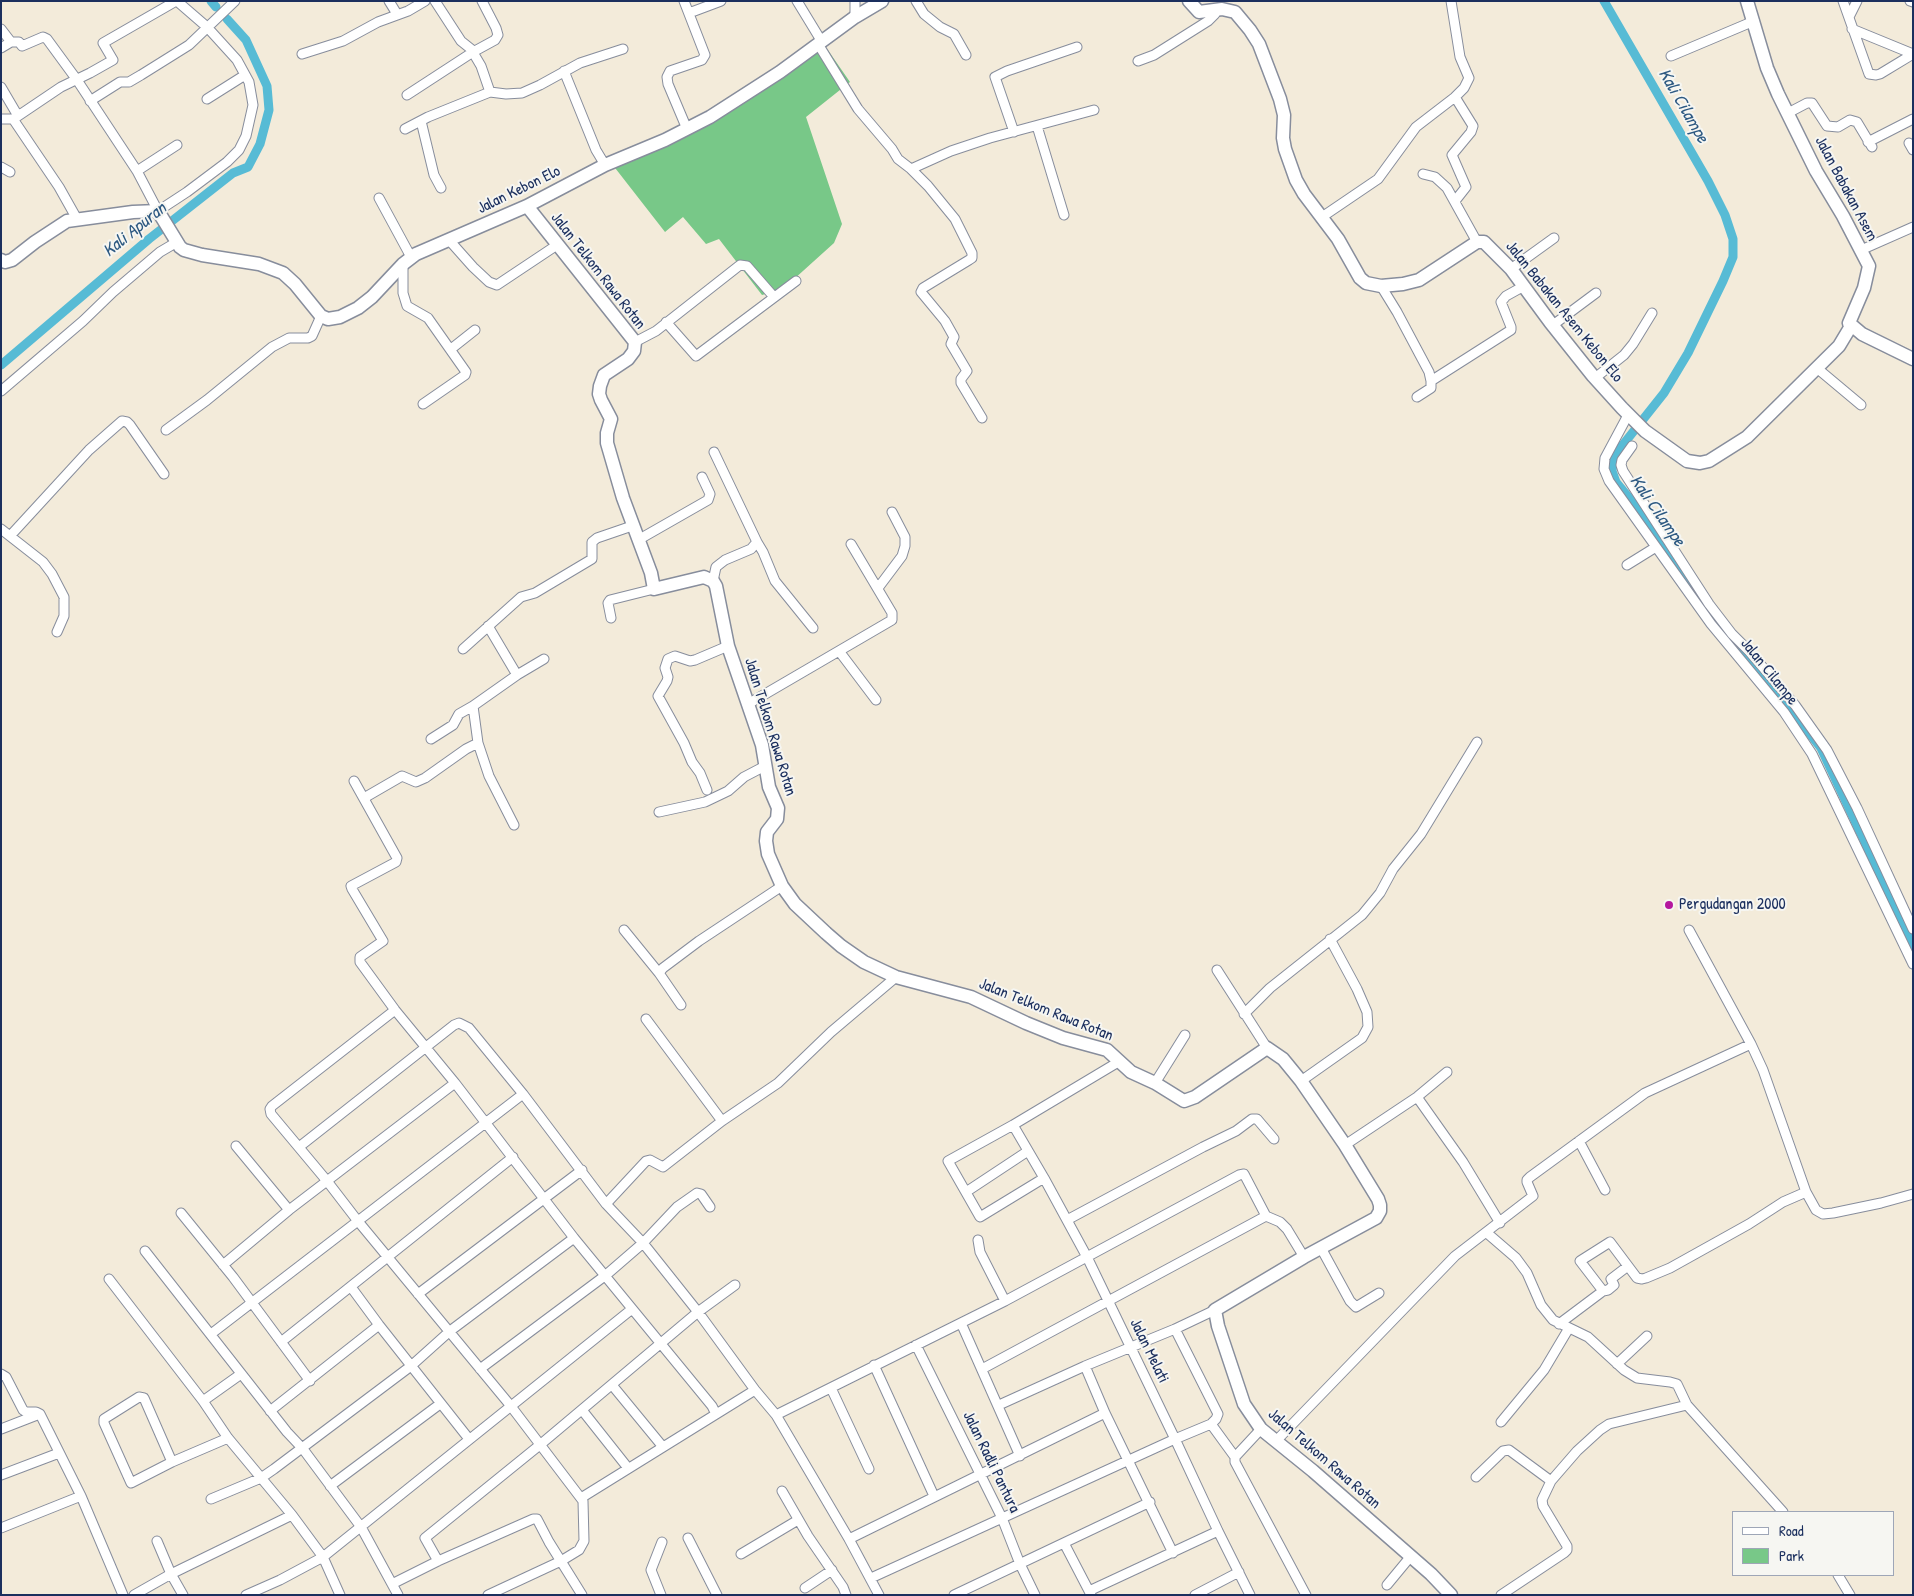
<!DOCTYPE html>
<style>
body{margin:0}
#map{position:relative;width:1914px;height:1596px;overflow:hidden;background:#f3ebda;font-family:"Patrick Hand",sans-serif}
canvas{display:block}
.frame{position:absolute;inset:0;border:2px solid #1b2f5e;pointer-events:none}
.legend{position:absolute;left:1732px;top:1511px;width:162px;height:65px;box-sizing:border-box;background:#f6f6f2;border:1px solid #9ea6b7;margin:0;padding:6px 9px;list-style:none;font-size:15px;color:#1b2f5e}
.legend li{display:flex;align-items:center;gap:10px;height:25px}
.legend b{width:25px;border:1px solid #9ea6b7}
</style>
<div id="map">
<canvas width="1914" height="1596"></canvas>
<div class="frame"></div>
<ul class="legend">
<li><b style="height:6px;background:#fff"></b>Road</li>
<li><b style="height:14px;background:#78c888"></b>Park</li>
</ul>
</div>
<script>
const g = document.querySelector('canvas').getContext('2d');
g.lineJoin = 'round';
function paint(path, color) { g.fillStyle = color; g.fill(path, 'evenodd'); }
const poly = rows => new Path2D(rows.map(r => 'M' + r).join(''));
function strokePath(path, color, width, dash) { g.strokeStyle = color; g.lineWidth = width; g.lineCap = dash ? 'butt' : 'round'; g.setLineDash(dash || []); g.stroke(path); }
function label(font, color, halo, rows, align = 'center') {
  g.font = font + ' "Patrick Hand",sans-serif'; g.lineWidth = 4; g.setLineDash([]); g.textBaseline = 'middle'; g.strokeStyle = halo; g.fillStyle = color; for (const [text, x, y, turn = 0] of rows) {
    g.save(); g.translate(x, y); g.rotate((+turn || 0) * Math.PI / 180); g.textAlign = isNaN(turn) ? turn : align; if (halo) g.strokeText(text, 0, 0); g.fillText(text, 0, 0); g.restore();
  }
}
paint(poly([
 [823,43,850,82,806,117,842,224,834,243,783,289,762,295,719,239,706,244,683,217,665,232,612,164,646,149]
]), '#78c888');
strokePath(poly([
 [211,1,216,7],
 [1604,1,1708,181,1725,215,1733,239,1733,257,1723,281,1688,353,1664,393,1614,456,1612,471,1616,482,1645,517,1685,581,1729,638,1759,668,1821,748,1913,945],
 [1,365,149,239,233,173,248,167,260,144,269,110,267,86,246,40,227,19]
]), '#57bbd5', 9);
const street = poly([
 [389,1,397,14],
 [435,1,461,41,471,49,481,66,490,92,506,94,522,93,540,85,580,63,623,49],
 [684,1,705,55,702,60,670,71,667,77,668,84,687,129],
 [797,1,822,42],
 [855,1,855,17],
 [916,1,924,14,940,27,954,34,966,55],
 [1451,1,1460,57,1469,78,1464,88,1455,97,1473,126,1471,132,1452,155,1466,187,1455,201],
 [1843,1,1869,74,1876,75,1880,74,1913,54],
 [1910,1,1913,2],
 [689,13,721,1],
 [1849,17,1857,1],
 [1,29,11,42,19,42,22,46,43,37,47,39,77,80,137,171,158,211,187,192,227,162,239,150,246,136,253,105,249,82,237,60,207,27,177,1],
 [1852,29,1913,54],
 [818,44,858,109,892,149,898,159,911,169,928,186,955,219,972,253,972,258,969,260,923,288,921,292,945,321,954,337,951,344,967,371,961,379,961,383,982,418],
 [1,48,11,42],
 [302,54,343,41,378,22,408,11,425,1],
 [1671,56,1754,21],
 [1138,61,1154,55,1208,21,1215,14,1216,9],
 [564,71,596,150,605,165],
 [1,87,18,116],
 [407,95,473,52,495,40,498,35,496,28,482,1],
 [207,99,245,75],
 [90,101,120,82,129,82,141,75,189,45,235,1],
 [1788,113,1807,103,1812,103,1827,126,1838,127,1850,120,1857,122,1872,147],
 [1,119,13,119,18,116,61,87,90,73,113,60,103,43,176,1],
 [13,119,59,187,77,219],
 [421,121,434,175,441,188],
 [1037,126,1064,215],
 [405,129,428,117,490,92],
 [1014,132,995,77,1007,71,1077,47],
 [1868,142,1913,119],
 [1909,143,1913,150],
 [1,167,10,172],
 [911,169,951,151,990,138,1094,110],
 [137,171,177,145],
 [1423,174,1435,177,1447,188,1477,242],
 [379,198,411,257],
 [1322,217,1378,179,1416,127,1455,97],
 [449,240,473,267,489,282,497,285,557,245],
 [1861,250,1913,227],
 [403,264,403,293,407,306,428,318,466,372,465,375,423,404],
 [1511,269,1554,238],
 [1381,286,1397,312,1429,372,1431,381,1431,388,1417,397],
 [666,322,696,356,796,281],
 [1553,325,1596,293],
 [635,342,656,331,740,265,747,266,774,297],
 [451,349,475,330],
 [1818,369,1861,405],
 [1595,378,1624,355,1633,344,1652,313],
 [1431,381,1511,330,1511,327,1501,302,1506,296,1524,286],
 [1,391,83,321,113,292,160,252,177,242],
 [1628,415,1605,458,1604,469,1609,481,1711,624,1784,712,1812,754,1913,964],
 [166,430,207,400,272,347,289,338,308,338,312,336,321,316],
 [1632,446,1622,460,1621,465,1623,471,1709,604,1732,634,1749,651,1795,705,1827,750,1857,808,1913,929],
 [1,529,43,562,52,574,64,597,64,616,57,632],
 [10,536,89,450,122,421,127,422,130,425,164,474],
 [638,540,708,500,710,494,702,477],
 [757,542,763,552,775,581,813,628],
 [1627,565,1656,547],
 [713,581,716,567,725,560,751,549,757,542,714,452],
 [878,588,902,556,905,546,905,537,892,512],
 [611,618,608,603,610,600,654,589],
 [463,649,521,597,535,593,592,559,592,542,597,538,632,526],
 [839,651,876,700],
 [517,675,544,659],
 [748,704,892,620,892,613,851,544],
 [473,706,478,743,489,776,514,825],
 [431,739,453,725,459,714,473,706,517,675,488,626],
 [354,781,397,858,396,862,351,886,352,889,383,941,360,957,360,962,395,1010,455,1083,574,1238,712,1406,716,1414],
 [707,790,700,773,692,762,684,743,658,696,667,681,668,677,665,668,668,659,675,656,690,661,695,660,728,646],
 [364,798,402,776,416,782,425,778,466,749,478,743],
 [659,812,705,802,728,791,744,777,765,766],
 [624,930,659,973],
 [1689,930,1751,1044,1763,1070,1806,1192,1816,1210,1823,1214,1833,1213,1881,1203,1913,1194],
 [1217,970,1267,1048],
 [681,1005,659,973,663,968,699,941,782,886],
 [395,1010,272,1106,270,1109,271,1114,327,1181,357,1220,510,1405,583,1501,584,1541,579,1550,561,1561,488,1595],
 [1244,1014,1270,988,1362,915,1380,893,1393,869,1421,834,1477,742],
 [646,1019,722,1121],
 [1301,1081,1362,1038,1368,1027,1367,1012,1357,989,1330,939],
 [1155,1083,1185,1035],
 [1417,1097,1463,1162,1500,1223],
 [1013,1125,1044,1178,1087,1257,1175,1439,1218,1531,1250,1595],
 [1579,1141,1605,1190],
 [1345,1145,1417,1097,1447,1072],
 [236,1146,289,1210],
 [299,1147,454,1025,459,1023,469,1028,523,1094,606,1204,643,1243,698,1312,755,1390,776,1415,849,1539,879,1595],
 [1044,1178,980,1217,948,1161,1013,1125,1120,1061],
 [966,1192,1028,1151],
 [606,1204,646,1161,650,1160,663,1167,722,1121,778,1083,831,1032,896,977],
 [181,1213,233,1277,310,1381],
 [1067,1220,1203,1147,1236,1131,1252,1119,1257,1119,1274,1139],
 [1487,1233,1516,1258,1527,1273,1541,1305,1553,1320,1588,1337,1624,1370,1637,1378,1670,1382,1677,1384,1687,1405,1783,1512],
 [978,1240,980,1252,1005,1301],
 [1321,1248,1350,1301,1356,1307,1379,1293],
 [145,1251,287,1432,303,1449,361,1527,398,1595],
 [223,1265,289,1210,455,1083],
 [109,1279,203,1401,228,1438,292,1515,323,1557,340,1595],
 [351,1287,379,1325,469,1439],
 [1603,1291,1580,1261,1610,1242,1637,1278,1642,1279,1646,1278,1670,1268,1749,1224,1783,1202,1806,1192],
 [418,1294,582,1170],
 [961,1323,1020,1456],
 [1559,1324,1603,1291,1608,1290,1614,1285,1611,1279,1628,1266],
 [211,1334,523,1094],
 [281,1342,513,1157],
 [916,1345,1002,1518,1020,1564,1035,1595],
 [1617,1364,1647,1336],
 [874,1365,934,1496],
 [480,1369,606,1275,643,1243,677,1207,697,1193,701,1194,710,1207],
 [982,1369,1266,1216],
 [1,1374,6,1377,23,1410,26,1412,36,1412,40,1414,81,1496,123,1595],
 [612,1385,663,1447],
 [831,1388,869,1469],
 [203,1401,241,1374],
 [999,1405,1085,1366],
 [582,1410,628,1468],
 [270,1411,379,1325],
 [776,1415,1005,1301,1239,1175,1244,1174,1266,1216,1280,1222,1287,1229,1304,1257],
 [1501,1422,1544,1370,1569,1328],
 [1211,1424,1235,1457,1235,1462,1306,1595],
 [1,1429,37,1415],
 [1276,1441,1455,1256,1533,1196,1527,1182,1527,1180,1530,1177,1645,1093,1751,1044],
 [1235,1457,1261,1429],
 [172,1462,144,1398,139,1397,104,1419,104,1423,131,1483,172,1462,228,1438],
 [1,1475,59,1453],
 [1476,1477,1503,1451,1509,1450,1551,1481],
 [330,1486,440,1404],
 [782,1491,808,1536,843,1587,846,1595],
 [581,1498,755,1390],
 [211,1499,261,1478,274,1469,411,1366,450,1331,574,1238],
 [1,1528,81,1496],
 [688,1538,717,1595],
 [849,1539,1105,1413],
 [157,1541,171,1574,183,1595],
 [1064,1543,1089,1591],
 [1173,1553,1105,1413,1085,1366,1175,1329,1215,1310],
 [741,1554,798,1520],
 [438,1561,425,1538,541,1444,698,1312,735,1285],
 [1838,1575,1850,1595],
 [871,1578,1175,1439,1211,1424,1216,1419,1218,1414,1175,1329],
 [392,1584,438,1561,533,1519,537,1519,549,1542,582,1595],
 [1387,1585,1411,1556],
 [805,1588,832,1570],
 [134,1595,171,1574,292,1515],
 [246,1595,280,1580,323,1557,632,1309],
 [661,1595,651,1570,662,1542],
 [954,1595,1150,1502],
 [1091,1595,1089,1591,1218,1531],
 [1195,1595,1239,1572],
 [1501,1595,1564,1553,1567,1550,1567,1546,1543,1506,1542,1500,1551,1481,1577,1451,1600,1430,1609,1424,1687,1405]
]);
const secondary = poly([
 [1189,1,1199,12,1222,9,1235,12,1250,30,1259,44,1280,99,1284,115,1283,138,1285,149,1296,180,1304,194,1338,239,1360,278,1366,283,1381,286,1403,284,1419,280,1477,242,1484,242,1511,269,1550,322,1593,376,1622,408,1645,431,1687,461,1700,463,1709,461,1747,437,1839,346,1851,326],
 [1747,1,1767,68,1778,94,1816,171,1843,216,1869,266,1864,288,1849,323,1862,334,1913,359],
 [527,206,635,342,634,351,628,359,604,375,600,386,599,394,601,400,611,419,607,433,607,443,623,498,651,573,654,589,704,577,713,581,716,586,728,646,762,745,769,787,778,808,777,819,767,832,766,841,768,854,782,886,795,904,826,933,841,946,864,962,896,977,971,997,1026,1023,1063,1038,1107,1050,1131,1072,1155,1083,1184,1101,1195,1097,1267,1048,1283,1059,1301,1081,1345,1145,1378,1199,1380,1205,1380,1211,1376,1218,1304,1257,1215,1310,1218,1326,1244,1404,1261,1429,1313,1471,1431,1574,1451,1595],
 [1,260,5,262,12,260,35,242,67,221,133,212,158,211,180,247,184,250,202,255,259,264,283,273,295,284,321,316,328,319,340,317,358,308,372,297,403,264,416,254,527,206,605,165,665,140,710,117,780,72,855,17,882,1]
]);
strokePath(street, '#878d9c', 11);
strokePath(secondary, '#878d9c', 15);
strokePath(street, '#fff', 9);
strokePath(secondary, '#fff', 12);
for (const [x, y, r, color] of [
 [1669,905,5,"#b5179e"]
]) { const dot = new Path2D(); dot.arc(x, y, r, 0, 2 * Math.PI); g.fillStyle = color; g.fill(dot); strokePath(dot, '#f6f6f2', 2); }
label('16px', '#1b2f5e', '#f6f6f2', [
 ["Jalan Babakan Asem",1846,189,62],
 ["Jalan Kebon Elo",519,190,-26],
 ["Jalan Telkom Rawa Rotan",598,271,52],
 ["Jalan Babakan Asem Kebon Elo",1564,312,51],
 ["Jalan Cilampe",1769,672,51],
 ["Jalan Telkom Rawa Rotan",770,727,73],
 ["Jalan Telkom Rawa Rotan",1046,1010,22],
 ["Jalan Melati",1149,1351,64],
 ["Jalan Telkom Rawa Rotan",1324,1459,41],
 ["Jalan Radli Pantura",991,1462,64]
]);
label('16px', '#1b2f5e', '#f6f6f2', [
 ["Pergudangan 2000",1679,905]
], 'left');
label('italic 18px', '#2d5982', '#f6f6f2', [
 ["Kali Cilampe",1683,106,60],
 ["Kali Apuran",135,230,-39],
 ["Kali Cilampe",1657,511,55]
]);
</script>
